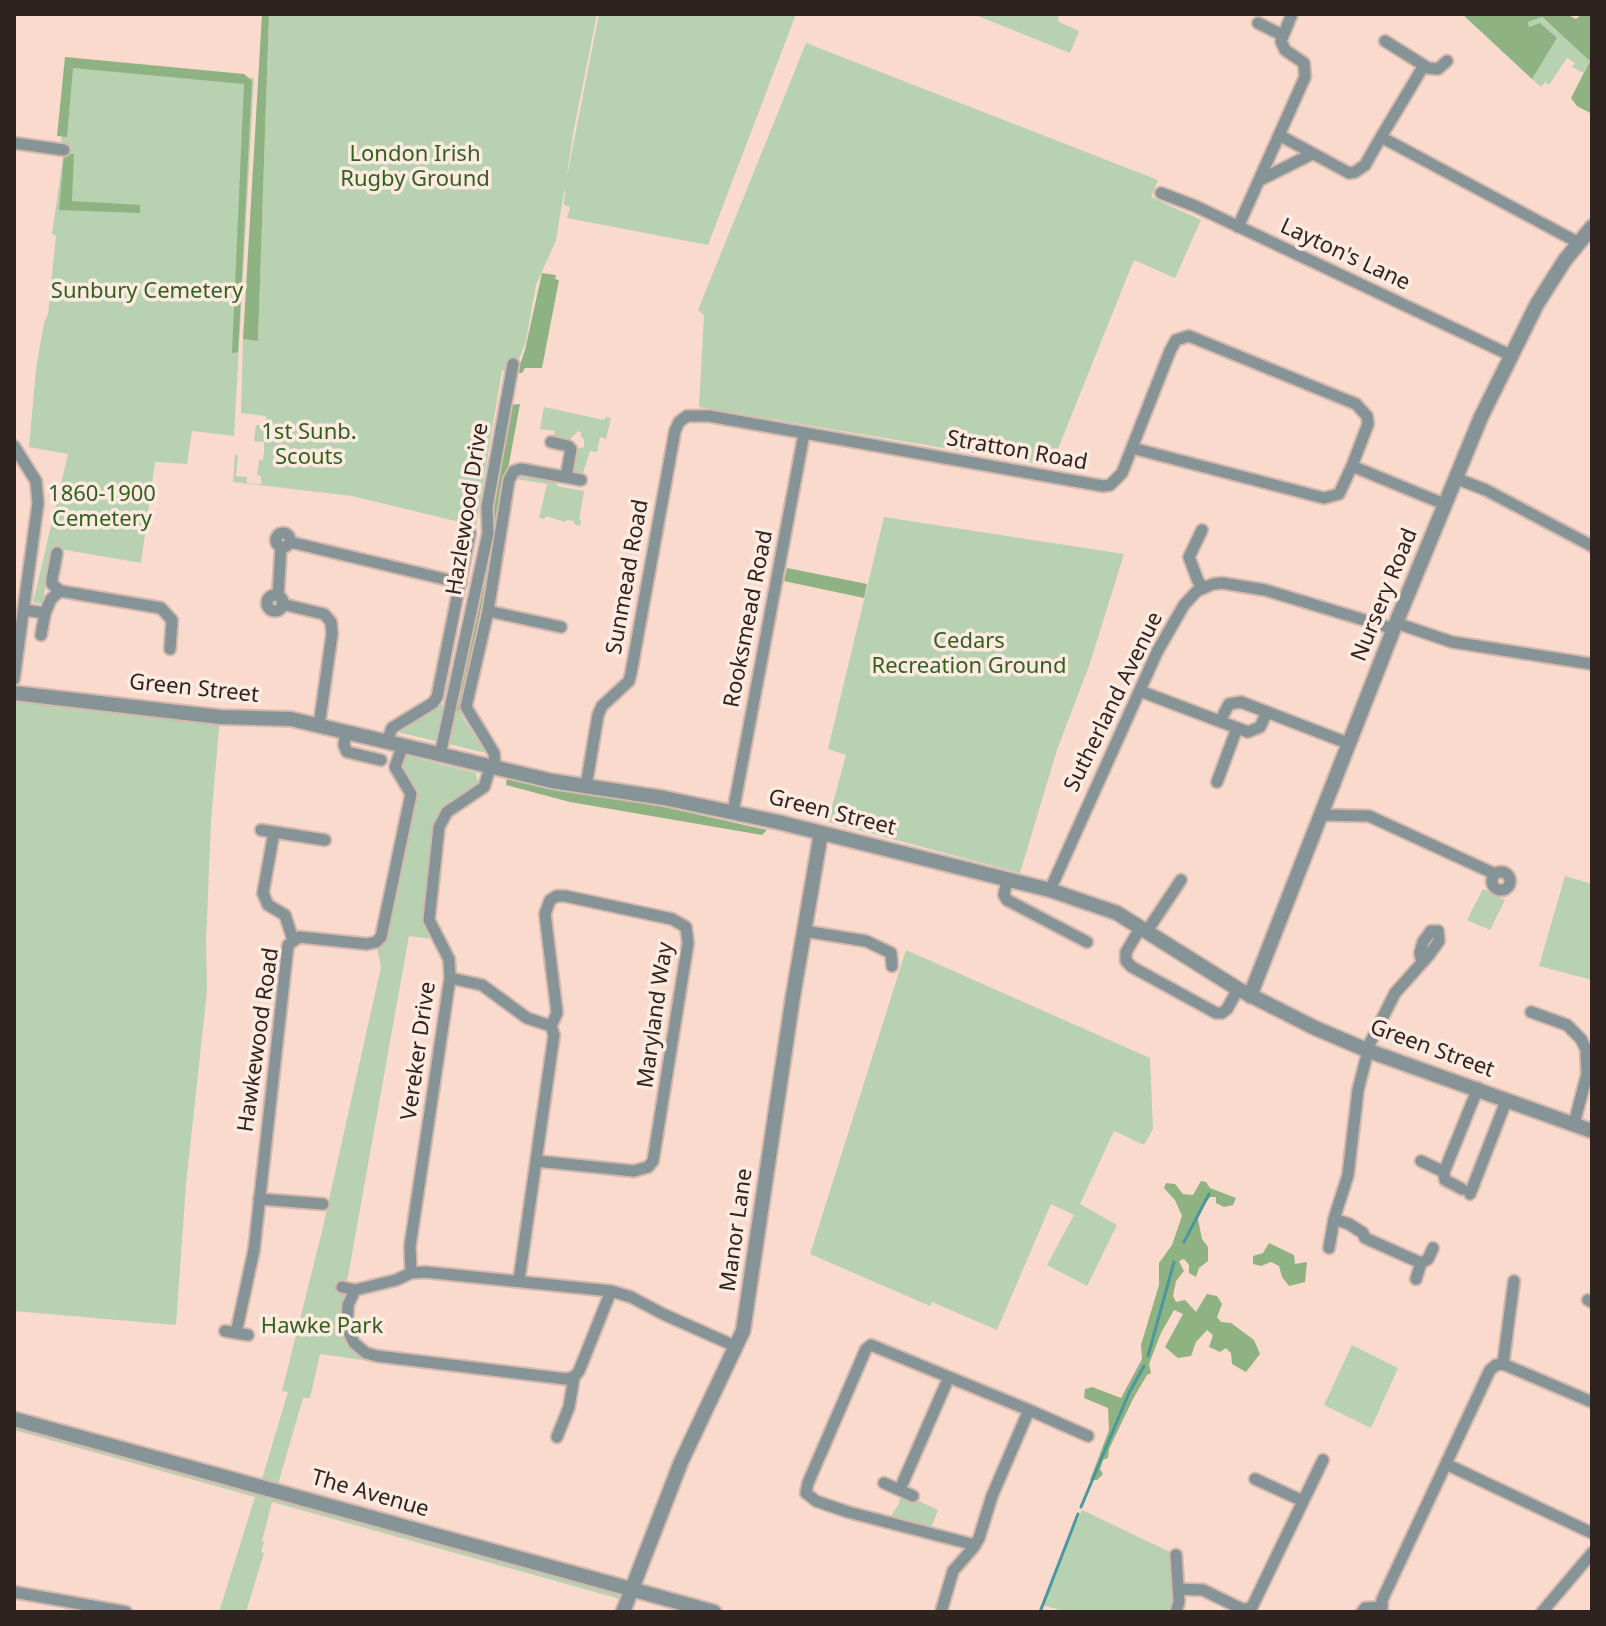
<!DOCTYPE html>
<style>
body{margin:0}
#map{position:relative;width:1606px;height:1626px;overflow:hidden;background:#f9dacd;font-family:"Noto Sans",sans-serif}
canvas{display:block}
.frame{position:absolute;inset:0;border:16px solid #2e231e;pointer-events:none}
</style>
<div id="map">
<canvas width="1606" height="1626"></canvas>
<div class="frame"></div>
</div>
<script>
const g = document.querySelector('canvas').getContext('2d');
g.lineJoin = 'round';
function paint(path, color) { g.fillStyle = color; g.fill(path, 'evenodd'); }
const poly = rows => new Path2D(rows.map(r => 'M' + r).join(''));
function strokePath(path, color, width, dash) { g.strokeStyle = color; g.lineWidth = width; g.lineCap = dash ? 'butt' : 'round'; g.setLineDash(dash || []); g.stroke(path); }
function label(font, color, halo, rows, align = 'center') {
  g.font = font + ' "Noto Sans",sans-serif'; g.lineWidth = 7; g.setLineDash([]); g.textBaseline = 'middle'; g.strokeStyle = halo; g.fillStyle = color; for (const [text, x, y, turn = 0] of rows) {
    g.save(); g.translate(x, y); g.rotate((+turn || 0) * Math.PI / 180); g.textAlign = isNaN(turn) ? turn : align; if (halo) g.strokeText(text, 0, 0); g.fillText(text, 0, 0); g.restore();
  }
}
paint(poly([
 [269,14,597,14,573,134,566,181,599,14,796,14,708,245,567,218,570,207,564,205,565,185,556,240,536,285,526,341,517,365,510,375,502,370,476,526,352,496,233,482,235,455,238,455,236,476,247,477,247,483,261,484,261,476,257,475,259,460,263,460,264,453,264,442,254,441,256,425,265,426,266,416,241,413,243,339,258,340],
 [973,14,1058,14,1059,22,1079,31,1070,53],
 [1541,17,1590,60,1583,73,1572,67,1575,63,1567,58,1549,85,1545,82,1541,87,1532,79,1557,38,1529,28,1527,22],
 [806,43,1158,180,1151,197,1201,220,1175,278,1134,260,1051,466,699,407,704,315,698,310],
 [66,63,254,78,234,436,192,431,187,464,155,462,141,563,54,548,42,604,33,602,68,454,29,447,36,369,44,323,48,314,56,236,52,234,64,150,61,144],
 [544,407,604,420,606,417,611,418,606,439,600,437,597,452,590,451,582,476,572,472,575,449,584,447,584,440,580,435,582,434,580,431,577,432,570,439,554,436,555,431,540,429],
 [519,474,555,480,557,486,584,491,579,520,581,521,580,526,574,524,574,521,566,520,565,522,546,516,544,519,539,518,547,484,516,479],
 [884,517,1124,554,1090,663,1057,750,1020,873,828,822,846,755,828,749],
 [14,693,220,717,211,821,206,942,207,991,186,1184,176,1325,14,1311],
 [436,703,461,711,461,715,486,753,393,731],
 [404,755,476,773,478,785,444,810,432,939,409,936,348,1276,343,1291,347,1293,344,1320,362,1360,320,1354,310,1398,303,1398,278,1484,623,1579,622,1583,14,1416,14,1412,262,1479,288,1392,282,1391,322,1231,381,967,377,947,387,931,397,887,414,796,399,772],
 [1565,876,1592,884,1592,980,1539,966],
 [1483,889,1505,900,1490,930,1467,920],
 [906,950,1150,1058,1153,1129,1144,1145,1114,1131,1080,1204,1117,1225,1087,1286,1047,1265,1074,1215,1051,1204,997,1330,932,1302,930,1306,810,1254],
 [1352,1345,1398,1368,1371,1428,1324,1405],
 [14,1426,619,1594,620,1599,272,1502,262,1541,264,1542,261,1552,264,1553,246,1612,219,1612,255,1497,14,1430],
 [900,1496,912,1498,938,1510,931,1528,891,1516,899,1504],
 [1082,1510,1170,1552,1172,1612,1068,1612,1041,1605]
]), '#b8d1b0');
paint(poly([
 [262,14,269,14,258,341,243,339],
 [1462,14,1566,14,1576,19,1582,14,1592,14,1592,114,1577,106,1571,98,1590,61,1542,17,1528,22,1529,27,1540,23,1557,38,1532,79],
 [65,57,244,74,252,81,238,352,232,353,244,84,73,68,67,137,57,136],
 [64,154,74,154,72,201,140,205,140,213,59,210],
 [542,273,556,275,555,279,559,280,542,368,525,368,522,373,517,373,525,350],
 [520,404,500,512,461,711,455,709,492,533,493,508,511,405],
 [787,568,867,584,864,598,784,581],
 [507,778,651,804,767,830,762,835,570,802,506,785],
 [1201,1181,1206,1182,1210,1188,1236,1198,1233,1205,1224,1207,1216,1203,1216,1197,1210,1197,1197,1214,1202,1239,1208,1247,1208,1261,1199,1268,1196,1277,1189,1273,1189,1265,1184,1259,1179,1261,1184,1271,1176,1281,1173,1296,1176,1302,1185,1300,1196,1312,1207,1294,1217,1296,1222,1304,1217,1317,1221,1322,1231,1323,1254,1340,1260,1354,1246,1372,1232,1364,1231,1353,1226,1348,1220,1352,1209,1347,1213,1335,1207,1330,1196,1342,1191,1356,1178,1358,1165,1347,1183,1314,1174,1310,1161,1333,1149,1364,1151,1373,1147,1375,1133,1399,1109,1449,1108,1458,1103,1460,1100,1469,1103,1474,1097,1480,1090,1480,1109,1430,1108,1408,1084,1398,1085,1389,1092,1387,1121,1398,1142,1359,1141,1345,1159,1285,1159,1263,1172,1245,1182,1216,1175,1200,1164,1188,1166,1183,1175,1184,1183,1194,1193,1195],
 [1269,1243,1294,1255,1295,1264,1307,1262,1305,1282,1289,1286,1282,1277,1279,1266,1271,1262,1261,1266,1253,1264,1253,1256,1263,1253]
]), '#8eb281');
strokePath(poly([
 [1184,1242,1209,1194],
 [1148,1356,1174,1262],
 [1081,1507,1129,1393,1144,1366],
 [1040,1612,1078,1514]
]), '#49989d', 3);
const minor = poly([
 [1258,23,1282,35],
 [1385,41,1428,68,1438,69,1447,61],
 [1279,135,1349,173,1355,172,1365,165,1381,137,1579,243],
 [1381,137,1423,67],
 [14,143,64,150],
 [1260,180,1312,154],
 [1161,193,1195,206,1510,355],
 [1238,227,1305,77,1304,63,1285,50,1281,41,1292,14],
 [551,442,568,446,571,449,566,477],
 [14,446,36,481,38,503,14,679],
 [1132,448,1324,498,1339,494,1352,466],
 [1455,478,1486,490,1592,546],
 [1202,530,1189,557,1198,581,1203,587],
 '276 540a7 7 0 1 1 14 0a7 7 0 1 1-14 0Z',
 [290,542,461,583],
 [57,553,52,579,52,584,60,591],
 '267 603a8 8 0 1 1 16 0a8 8 0 1 1-16 0Z',
 [278,596,281,547],
 [282,604,324,614,331,622,332,634,319,726],
 [24,610,45,613,41,635],
 [488,611,561,627],
 [45,613,51,599,60,591,161,608,172,620,170,649],
 [1396,623,1452,642,1592,664],
 [1140,691,1248,732,1260,727,1267,712],
 [1220,721,1229,704,1241,702,1350,744],
 [346,731,344,745,347,752,381,760],
 [387,741,392,728,433,703,437,697,470,533],
 [440,755,488,533,487,507,513,364],
 [495,766,494,753,466,707,488,611,509,480,514,471,521,469,581,480],
 [1217,782,1237,728],
 [586,786,598,715,602,706,629,681,631,673,675,431,679,422,687,416,709,416,1103,486,1110,485,1122,473,1170,351,1176,340,1189,336,1356,404,1367,416,1368,424,1352,466,1444,504],
 [733,812,804,434],
 [1320,815,1369,816,1495,874],
 [261,830,325,840],
 [274,832,263,893,268,905,285,915,293,940],
 '1492 881a9 9 0 1 1 18 0a9 9 0 1 1-18 0Z',
 [1007,880,1004,895,1007,900,1087,942],
 [1050,890,1157,652,1184,605,1197,591,1213,584,1222,583,1265,590,1394,629],
 [1141,927,1126,952,1126,961,1132,967,1216,1013,1222,1013,1227,1009,1238,989],
 [804,931,866,941,891,953,892,966],
 [1147,931,1181,880],
 [450,978,482,985,527,1018,551,1026,554,1035,519,1280],
 [1531,1012,1567,1025,1581,1039,1586,1049,1587,1074,1574,1124],
 [536,1161,634,1171,648,1167,653,1161,688,943,686,927,672,919,565,896,557,896,550,900,545,914,557,1013,551,1026],
 [1421,1161,1444,1172],
 [1462,1189,1445,1180,1444,1172,1478,1088],
 [1470,1194,1507,1099],
 [259,1199,323,1204],
 [1334,1219,1349,1224,1363,1233,1365,1238,1421,1263,1428,1259,1433,1248],
 [1329,1248,1334,1219,1348,1175,1358,1090,1370,1043,1395,993,1429,955,1439,941,1438,931,1431,931,1423,942,1420,953,1422,963],
 [411,1273,410,1246,450,978,449,959,429,920,439,827,447,812,484,787,491,765],
 [1416,1279,1421,1263],
 [342,1287,355,1290],
 [611,1291,579,1371,574,1377,566,1379,377,1356,366,1353,354,1343,347,1328,348,1305,355,1290,396,1280,411,1273,425,1272,611,1291,631,1297,663,1314,737,1347],
 [1588,1300,1592,1302],
 [225,1331,248,1335],
 [236,1333,254,1250,288,945,299,937,367,944,376,942,381,937,411,794,395,767,403,745],
 [1503,1364,1592,1402],
 [1503,1364,1514,1281],
 [1029,1410,1088,1436],
 [557,1437,569,1407,574,1377],
 [1446,1464,1592,1533],
 [1255,1479,1303,1501],
 [884,1483,913,1496],
 [900,1489,949,1377],
 [1178,1589,1203,1590,1244,1610,1252,1607,1323,1460],
 [14,1592,126,1612],
 [941,1612,953,1571,973,1548,975,1545,979,1538,992,1496,1029,1410,871,1345,866,1349,808,1483,806,1493,816,1501,848,1512,975,1545],
 [1176,1612,1179,1602,1176,1555],
 [1362,1612,1365,1608,1380,1607],
 [1382,1612,1382,1600,1490,1370,1496,1365,1503,1364],
 [1542,1612,1592,1553]
]);
const tertiary = poly([
 [14,693,220,717,291,719,552,781,664,798,778,822,1050,890,1117,913,1238,989,1315,1028,1369,1051,1592,1131],
 [1250,996,1396,623,1481,417,1537,304,1565,260,1592,227],
 [14,1419,714,1612],
 [623,1612,681,1462,743,1331,793,996,821,833]
]);
strokePath(minor, '#d4b9ae', 15);
strokePath(tertiary, '#d4b9ae', 18);
strokePath(minor, '#869498', 11);
strokePath(tertiary, '#869498', 14);
label('22px', '#32601f', '#fdebe2', [
 ["London Irish",415,155],
 ["Rugby Ground",415,180],
 ["Sunbury Cemetery",147,292],
 ["1st Sunb.",309,433],
 ["Scouts",309,458],
 ["1860-1900",102,495],
 ["Cemetery",102,520],
 ["Cedars",969,642],
 ["Recreation Ground",969,667],
 ["Hawke Park",322,1327]
]);
label('22px', '#2e231e', '#fdebe2', [
 ["Layton's Lane",1345,255,25],
 ["Stratton Road",1017,451,10],
 ["Hazlewood Drive",468,509,-81],
 ["Sunmead Road",628,577,-80],
 ["Nursery Road",1385,595,-68],
 ["Rooksmead Road",749,619,-79],
 ["Green Street",194,689,6],
 ["Sutherland Avenue",1114,702,-64],
 ["Green Street",832,813,14],
 ["Maryland Way",656,1015,-82],
 ["Hawkewood Road",259,1040,-82],
 ["Green Street",1432,1049,20],
 ["Vereker Drive",419,1051,-82],
 ["Manor Lane",737,1230,-82],
 ["The Avenue",370,1494,16]
]);
</script>
